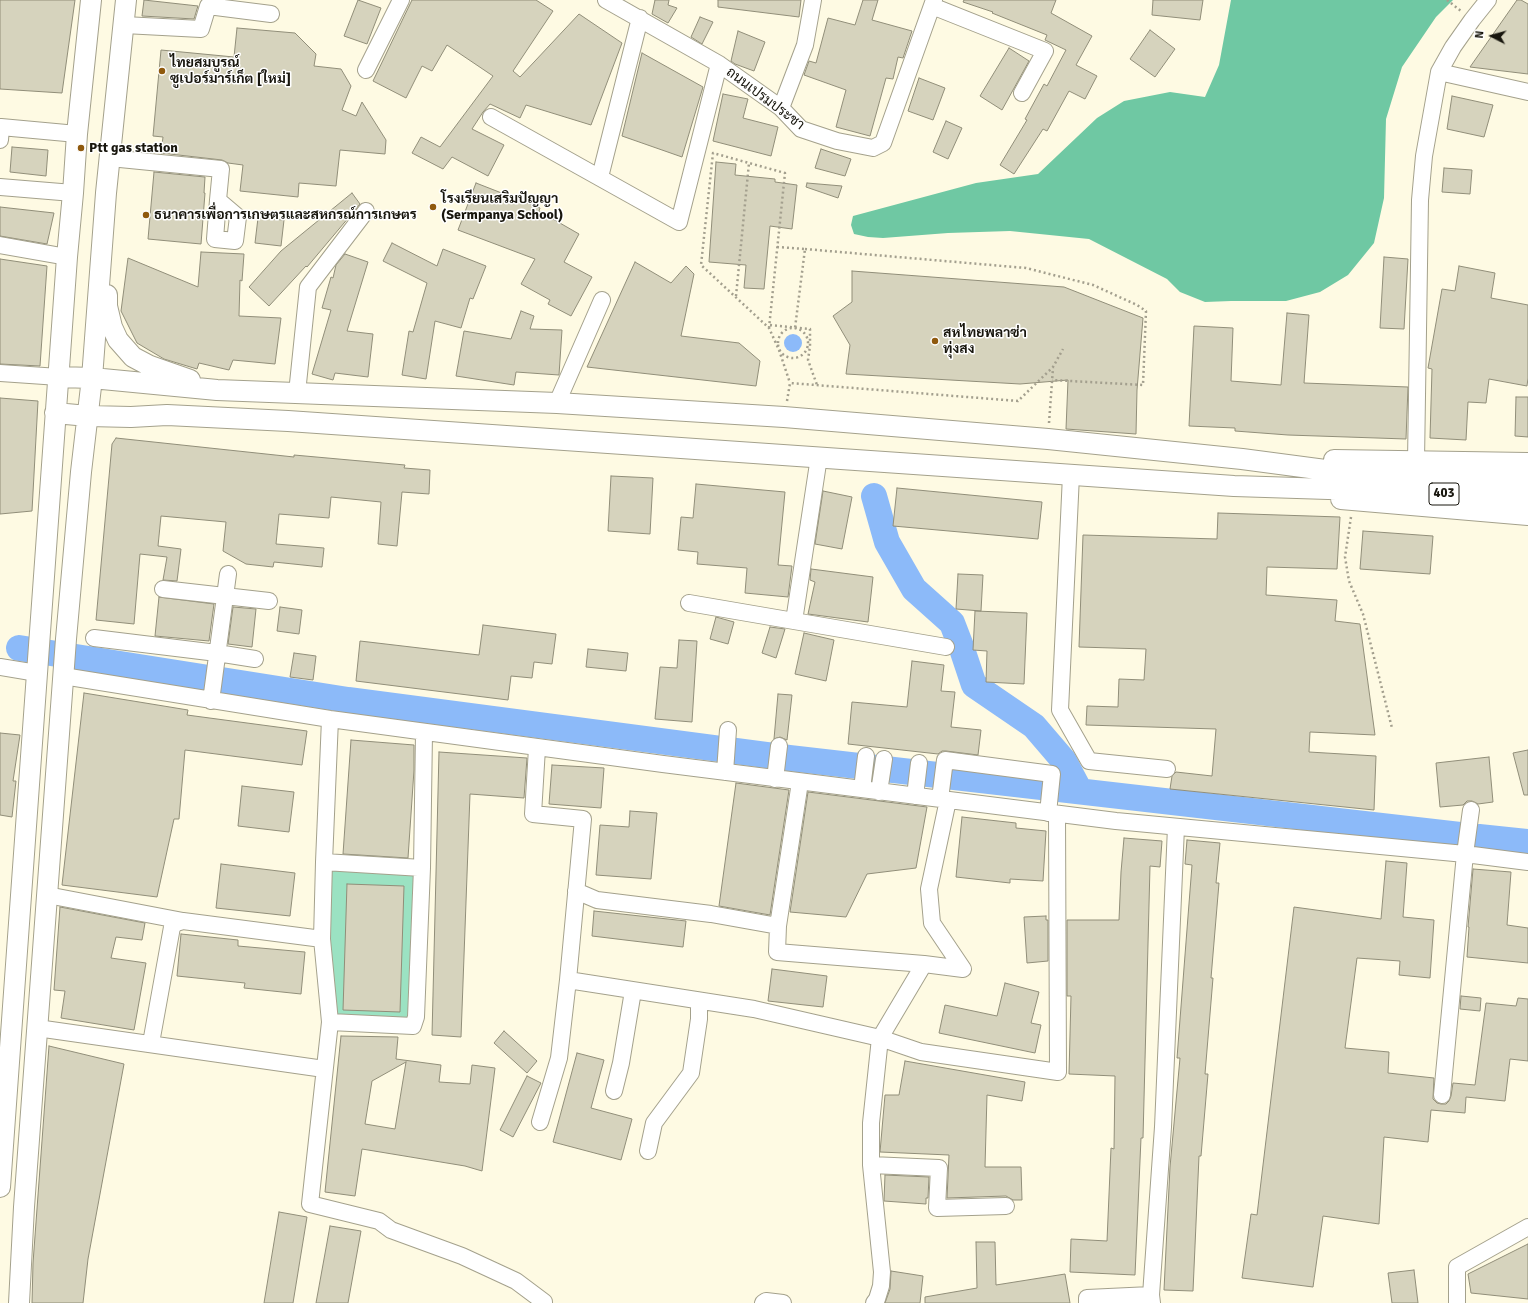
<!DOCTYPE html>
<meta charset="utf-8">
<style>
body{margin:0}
#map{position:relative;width:1528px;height:1303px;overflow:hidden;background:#fefae3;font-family:Signika,sans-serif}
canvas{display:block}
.north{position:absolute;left:1472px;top:16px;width:40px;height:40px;-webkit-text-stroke:3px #fff;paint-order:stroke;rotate:276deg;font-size:11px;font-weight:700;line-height:16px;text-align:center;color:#18160e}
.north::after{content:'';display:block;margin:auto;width:14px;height:18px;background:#18160e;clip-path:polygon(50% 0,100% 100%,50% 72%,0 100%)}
</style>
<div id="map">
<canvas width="1528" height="1303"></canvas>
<div class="north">N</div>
</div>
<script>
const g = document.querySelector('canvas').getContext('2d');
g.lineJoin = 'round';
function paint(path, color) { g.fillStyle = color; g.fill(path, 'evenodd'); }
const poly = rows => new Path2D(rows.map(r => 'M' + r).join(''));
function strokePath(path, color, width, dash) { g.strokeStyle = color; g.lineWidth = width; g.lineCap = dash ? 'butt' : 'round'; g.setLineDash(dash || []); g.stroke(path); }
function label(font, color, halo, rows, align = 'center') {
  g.font = font + ' Signika,Sarabun,sans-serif'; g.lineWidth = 3; g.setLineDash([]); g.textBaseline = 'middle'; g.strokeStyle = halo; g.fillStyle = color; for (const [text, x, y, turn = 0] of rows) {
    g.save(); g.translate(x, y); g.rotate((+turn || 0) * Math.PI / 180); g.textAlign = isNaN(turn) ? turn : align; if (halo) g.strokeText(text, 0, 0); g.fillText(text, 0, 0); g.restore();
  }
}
paint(poly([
 [324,862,422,868,413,1026,330,1022]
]), '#9be2c2');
paint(poly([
 [1231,0,1453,0,1436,17,1402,67,1386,119,1384,198,1374,243,1348,275,1320,292,1286,301,1231,301,1205,302,1180,292,1167,279,1089,239,1010,231,948,233,883,238,868,237,854,234,851,225,853,216,976,183,1038,174,1097,118,1124,101,1170,92,1205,97,1219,65]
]), '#6fc8a3');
paint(poly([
 '784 343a9 9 0 1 1 18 0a9 9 0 1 1-18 0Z'
]), '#8cbaf9');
strokePath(poly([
 [874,496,887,542,914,589,952,623,962,649,974,685,1034,726,1064,761,1080,791],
 [19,648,348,700,789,758,1460,835],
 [1479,837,1528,842]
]), '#8cbaf9', 26);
const building = poly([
 [0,0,75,0,62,93,0,89,0,0],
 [144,0,198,6,197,9,194,19,142,16,144,0],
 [358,0,381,8,367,44,344,36,358,0],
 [412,0,536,0,553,11,513,71,520,77,579,14,622,43,591,125,526,105,520,118,490,104,483,112,472,129,504,145,488,176,452,157,443,169,412,153,421,137,440,147,493,76,447,45,432,71,422,66,406,98,373,81,412,0],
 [655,0,669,0,668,5,677,8,668,23,652,14,655,0],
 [718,0,801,0,799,17,718,7,718,0],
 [863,0,878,0,872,20,912,31,903,58,898,57,893,79,886,78,870,136,836,127,846,90,804,75,809,61,816,63,828,18,855,25,863,0],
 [964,0,1056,0,1051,13,1092,36,1076,65,1097,76,1085,99,1069,91,1047,131,1043,129,1014,174,1000,165,1027,120,1025,119,1044,84,1047,86,1066,50,1045,40,1047,35,992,13,993,12,963,2,964,0],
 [1153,0,1203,0,1200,20,1152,15,1153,0],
 [1517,0,1521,0,1528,4,1528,74,1470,67,1517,0],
 [700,17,713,22,702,44,691,37,700,17],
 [237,28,295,33,316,54,314,66,341,69,351,86,342,110,356,116,362,102,386,140,385,154,340,150,336,186,299,183,298,197,240,191,243,165,228,163,222,160,161,153,163,137,153,136,161,50,234,57,237,28],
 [1150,30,1175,49,1155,77,1130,59,1150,30],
 [738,31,765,42,754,71,735,64,731,61,738,31],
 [1009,48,1029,61,1002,110,980,96,1009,48],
 [642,53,703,87,682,157,622,136,642,53],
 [919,78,945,88,933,120,908,111,919,78],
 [723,94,748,99,743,118,778,127,771,156,713,141,723,94],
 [1452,96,1493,105,1484,137,1447,129,1452,96],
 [946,121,962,128,948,159,933,152,946,121],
 [12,147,48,150,46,176,10,172,12,147],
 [821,149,851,159,845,176,815,168,821,149],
 [716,162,736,164,735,175,775,179,775,182,797,185,792,229,770,226,764,289,744,288,746,265,709,262,716,162],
 [1444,168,1472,170,1470,194,1442,192,1444,168],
 [154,172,205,177,204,193,205,193,201,244,148,239,154,172],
 [476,183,540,208,539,211,579,234,564,262,592,277,571,316,548,304,550,300,521,284,535,259,458,230,476,183],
 [807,183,842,186,838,198,806,187,807,183],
 [352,193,360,204,307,267,306,266,269,306,249,287,281,251,352,193],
 [0,207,54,213,47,244,0,236,0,207],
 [258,218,284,220,281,246,255,243,258,218],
 [392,243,437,266,443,249,486,266,473,299,470,298,461,328,435,321,426,379,402,375,409,331,413,332,427,283,383,261,392,243],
 [201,252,244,254,242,281,240,280,239,316,281,318,275,364,233,360,229,370,199,363,197,369,164,359,137,343,121,311,128,258,198,287,201,252],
 [345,254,368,262,347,331,373,334,368,377,335,373,333,380,312,374,331,310,322,308,331,277,333,278,336,265,345,254],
 [1384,257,1408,259,1404,329,1380,328,1384,257],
 [0,259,47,266,40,366,0,364,0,259],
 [635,262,671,283,686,266,694,274,681,336,739,343,760,361,756,386,587,367,635,262],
 [1459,266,1495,273,1491,298,1528,305,1528,378,1527,386,1489,379,1486,403,1468,402,1466,440,1430,438,1432,369,1428,368,1442,289,1455,291,1459,266],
 [852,271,1064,287,1143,318,1137,390,1136,434,1066,429,1068,380,1020,384,846,374,850,345,833,316,852,302,852,271],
 [521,311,534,316,530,329,562,330,559,375,516,372,514,385,456,376,464,331,511,339,521,311],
 [1287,313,1309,315,1304,383,1408,387,1406,439,1288,435,1235,431,1235,428,1189,426,1194,326,1233,328,1231,381,1281,385,1287,313],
 [1516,397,1528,397,1528,437,1515,436,1516,397],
 [0,398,38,401,32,511,0,514,0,398],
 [116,438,294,457,294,455,405,465,404,468,430,470,429,494,402,492,397,546,378,544,381,502,331,497,329,518,279,514,276,544,324,548,322,567,274,562,273,567,246,564,223,551,226,522,161,516,158,546,181,549,177,581,163,580,167,557,140,554,134,624,96,620,112,444,116,438],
 [611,476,653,478,650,534,608,531,611,476],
 [696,484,785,492,778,565,792,566,788,597,745,593,747,568,697,564,698,552,678,550,681,517,693,518,696,484],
 [897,488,1042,502,1038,539,893,526,897,488],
 [823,491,852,497,842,549,815,544,823,491],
 [1218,513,1340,517,1337,569,1267,567,1266,595,1337,600,1335,621,1360,624,1375,735,1310,732,1309,752,1376,756,1374,810,1170,789,1172,776,1176,772,1212,776,1216,729,1086,725,1087,706,1118,707,1119,679,1144,680,1146,649,1079,647,1083,535,1217,539,1218,513],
 [1363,531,1433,536,1430,574,1360,569,1363,531],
 [811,569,873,577,868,622,808,614,815,582,810,580,811,569],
 [958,574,983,575,981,611,956,609,958,574],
 [159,597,214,604,209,641,155,636,159,597],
 [233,607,256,609,252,647,228,644,233,607],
 [280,607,302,610,299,634,277,631,280,607],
 [975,611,1027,613,1024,684,986,682,987,651,973,650,975,611],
 [716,617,734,622,728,644,710,639,716,617],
 [483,625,556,634,552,664,534,662,532,678,511,676,508,700,356,681,360,641,479,655,483,625],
 [770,627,785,629,776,658,762,653,770,627],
 [804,633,834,640,826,681,795,674,804,633],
 [679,640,697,641,692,722,655,719,660,667,677,668,679,640],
 [588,649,628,653,626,671,586,667,588,649],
 [294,653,316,656,313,680,290,677,294,653],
 [912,661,944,665,941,691,955,692,951,727,981,730,978,755,946,751,942,751,938,754,848,744,852,702,907,707,912,661],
 [84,693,188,710,187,715,307,731,302,765,185,750,179,819,174,819,157,897,62,885,84,693],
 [778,694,792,695,787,740,780,737,774,739,778,694],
 [0,733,20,735,13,781,16,781,12,817,0,815,0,733],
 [351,740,414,745,414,770,408,858,343,854,351,740],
 [1528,750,1528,795,1524,795,1513,753,1528,750],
 [439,752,527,758,524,798,470,794,461,1037,432,1035,439,752],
 [1489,757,1493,802,1478,804,1472,801,1467,801,1463,805,1440,807,1436,763,1489,757],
 [552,765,604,768,601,808,549,804,552,765],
 [736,783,789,790,770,915,719,906,736,783],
 [242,786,294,792,289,832,238,826,242,786],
 [808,792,927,807,916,868,867,874,846,917,790,912,808,792],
 [630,811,657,813,651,879,596,875,600,825,629,827,630,811],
 [962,817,1016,823,1016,828,1046,831,1043,881,1010,879,1010,883,956,877,962,817],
 [1124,838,1162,841,1160,867,1150,866,1143,1138,1141,1138,1135,1275,1070,1272,1071,1239,1107,1241,1111,1148,1114,1149,1115,1076,1069,1074,1071,996,1067,996,1067,920,1119,920,1121,872,1124,838],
 [1187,840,1220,843,1216,883,1219,883,1211,978,1213,978,1205,1074,1208,1074,1201,1156,1199,1156,1193,1291,1164,1290,1170,1167,1180,1058,1177,1058,1192,865,1185,864,1187,840],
 [1386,861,1407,863,1403,917,1434,920,1430,978,1399,975,1400,961,1357,958,1345,1048,1389,1052,1388,1073,1434,1078,1433,1099,1437,1103,1441,1104,1446,1104,1449,1101,1451,1096,1453,1083,1475,1085,1486,1003,1516,1006,1518,998,1528,999,1528,1061,1510,1059,1505,1101,1466,1097,1465,1113,1431,1110,1428,1142,1384,1137,1379,1224,1323,1216,1313,1287,1242,1278,1251,1214,1257,1215,1294,907,1381,919,1386,861],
 [221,864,295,873,290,916,216,908,221,864],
 [1473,869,1511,872,1507,925,1528,928,1528,963,1467,957,1469,927,1468,927,1473,869],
 [347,884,404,886,400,1012,343,1010,347,884],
 [60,907,145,923,142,940,116,937,111,958,146,963,134,1030,61,1018,65,991,54,990,60,907],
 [594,911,686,921,683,947,592,936,594,911],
 [1046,916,1046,920,1048,920,1048,961,1027,963,1024,917,1046,916],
 [181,934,238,940,238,946,305,952,301,994,244,988,245,983,177,976,181,934],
 [772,969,827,976,823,1007,768,1001,772,969],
 [1005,983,1039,992,1031,1023,1041,1025,1035,1053,939,1033,945,1005,997,1016,1005,983],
 [1461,996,1481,998,1480,1011,1460,1009,1461,996],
 [504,1031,537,1061,527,1073,494,1043,504,1031],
 [341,1036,398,1037,396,1059,441,1065,439,1082,470,1084,472,1065,495,1068,482,1171,465,1166,362,1149,355,1196,325,1192,341,1036],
 [406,1062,395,1129,365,1124,372,1081,406,1062],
 [49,1046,124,1064,88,1259,83,1303,32,1303,33,1263,49,1046],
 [577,1053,604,1060,591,1108,632,1119,621,1160,553,1142,577,1053],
 [905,1061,1025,1082,1022,1101,987,1095,985,1167,1021,1167,1022,1200,1013,1200,1006,1196,947,1198,949,1155,880,1152,885,1095,899,1095,905,1061],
 [527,1076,541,1083,513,1137,500,1130,527,1076],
 [885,1175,929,1177,928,1198,926,1198,926,1204,884,1201,885,1175],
 [279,1212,307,1217,293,1303,264,1303,279,1212],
 [330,1226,361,1231,348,1303,316,1303,330,1226],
 [976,1242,995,1242,996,1285,1065,1274,1070,1303,925,1303,925,1297,977,1288,976,1242],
 [1528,1244,1528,1299,1471,1293,1468,1274,1528,1244],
 [1414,1270,1418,1303,1392,1303,1388,1273,1414,1270],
 [891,1271,923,1276,920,1303,885,1303,890,1289,891,1271]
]);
paint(building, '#d6d3bd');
strokePath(building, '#918e79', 1);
const minor = poly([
 [606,0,719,64,781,108,801,129,837,141,873,148,883,143,934,0],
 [932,6,1045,51,1022,93],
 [124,25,201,29,208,6,271,14],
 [366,70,401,0],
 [1439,72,1528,92],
 [781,108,805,45,813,0],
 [491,117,679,222,719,64],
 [0,140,1,127,77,134],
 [110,158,221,169,218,200,215,239,235,241,238,217,218,200],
 [600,177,640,18],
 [0,187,73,193],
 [0,245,67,257],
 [0,373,59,377],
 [297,393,308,287,366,211],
 [557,403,602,300],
 [819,457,794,621,946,647],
 [1416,461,1420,200,1424,156,1439,72,1453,47,1472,20,1488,0],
 [1071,475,1060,710,1089,761,1167,769],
 [163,589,269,601],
 [689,603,794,621],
 [94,638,217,653,255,659],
 [0,667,37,673],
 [63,676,330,719,663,764,1116,821,1465,854,1528,862],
 [211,701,228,574],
 [330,719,324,862,322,939,330,1022,310,1204,379,1221,391,1230,462,1256,516,1281,544,1302,544,1303],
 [537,748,533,814,583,819,568,980,754,1009,880,1038,871,1123,871,1165,882,1272,881,1286,877,1299,874,1303],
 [725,772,728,730],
 [775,779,779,746],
 [862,789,866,756],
 [879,792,884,759],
 [915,796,919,763],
 [940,799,945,760,1052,774,1048,813],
 [324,862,422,868],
 [576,891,597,900,711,914,778,926,800,782],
 [47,895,183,921],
 [778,926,777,952,924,964,880,1038,921,1052,1058,1072,1057,814],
 [924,964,963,969,932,923,929,889,948,800],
 [330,1022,413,1026,416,1017,422,868,424,733],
 [37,1028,324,1069],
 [151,1043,172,927,176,923,183,921,322,939],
 [614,1091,621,1063,633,991],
 [1442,1095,1465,854,1471,810],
 [540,1122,559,1058,568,980],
 [648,1151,654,1123,691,1073,699,1019,699,1001],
 [871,1165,939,1168,937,1208,1006,1206],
 [763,1303,766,1301,783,1303],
 [1087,1303,1087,1298,1151,1295],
 [1152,1303,1151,1295,1163,1127,1176,827],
 [1457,1303,1457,1267,1528,1227]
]);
const major = poly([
 [107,295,107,306,112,327,118,340,133,357,150,366,190,380],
 [59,377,92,378,217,390,557,403,784,417,1048,439,1242,459,1363,475],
 [55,413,88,416,131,417,167,415,288,421,1234,486,1360,490],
 [1334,460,1528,463],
 [1341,499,1528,515],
 [0,1187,67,257,73,193,77,134,91,0],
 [19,1303,24,1207,66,639,81,472,92,378,106,193,126,0]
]);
const highway = poly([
 [1363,475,1528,480],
 [1360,490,1528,497]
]);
strokePath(minor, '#a4a18c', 18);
strokePath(major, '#a4a18c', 22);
strokePath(highway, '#a4a18c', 24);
strokePath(poly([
 [1447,0,1461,11],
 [777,247,805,249,795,328],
 [805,249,1026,268,1093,285,1137,305,1146,311,1143,385,1052,380],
 [736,296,749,163],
 [770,325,810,329,810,346,808,360,817,385],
 '778 343a15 15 0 1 1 30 0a15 15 0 1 1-30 0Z',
 [769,328,785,173,713,153,701,265,769,328,779,350,790,383],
 [787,401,790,383,1018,401,1053,367,1063,349],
 [1049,423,1053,368],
 [1351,517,1345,557,1349,581,1363,614,1392,728]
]), '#a39f8e', 2.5, [2, 3]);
strokePath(minor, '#fff', 16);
strokePath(major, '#fff', 20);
strokePath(highway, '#fff', 22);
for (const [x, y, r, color] of [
 [162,71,4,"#8f590d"],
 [81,148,4,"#8f590d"],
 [433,207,4,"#8f590d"],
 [146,215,4,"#8f590d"],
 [935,341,4,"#8f590d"]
]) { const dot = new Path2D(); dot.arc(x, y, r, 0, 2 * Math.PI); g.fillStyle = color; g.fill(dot); strokePath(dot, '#fff', 1.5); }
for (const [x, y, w] of [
 [1444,494,30]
]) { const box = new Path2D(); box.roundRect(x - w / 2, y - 11, w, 22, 3); g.fillStyle = '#fff'; g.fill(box); strokePath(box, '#18160e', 1); }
label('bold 13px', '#18160e', null, [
 ["403",1444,494]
]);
label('bold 14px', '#18160e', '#fff', [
 ["ไทยสมบูรณ์",170,63],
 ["ซูเปอร์มาร์เก็ต [ใหม่]",170,79],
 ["Ptt gas station",89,148],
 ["โรงเรียนเสริมปัญญา",441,199],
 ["(Sermpanya School)",441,215],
 ["ธนาคารเพื่อการเกษตรและสหกรณ์การเกษตร",154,215],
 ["สหไทยพลาซ่า",943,333],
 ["ทุ่งสง",943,349]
], 'left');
label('14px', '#18160e', '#fff', [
 ["ถนนเปรมประชา",765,99,37]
]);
</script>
